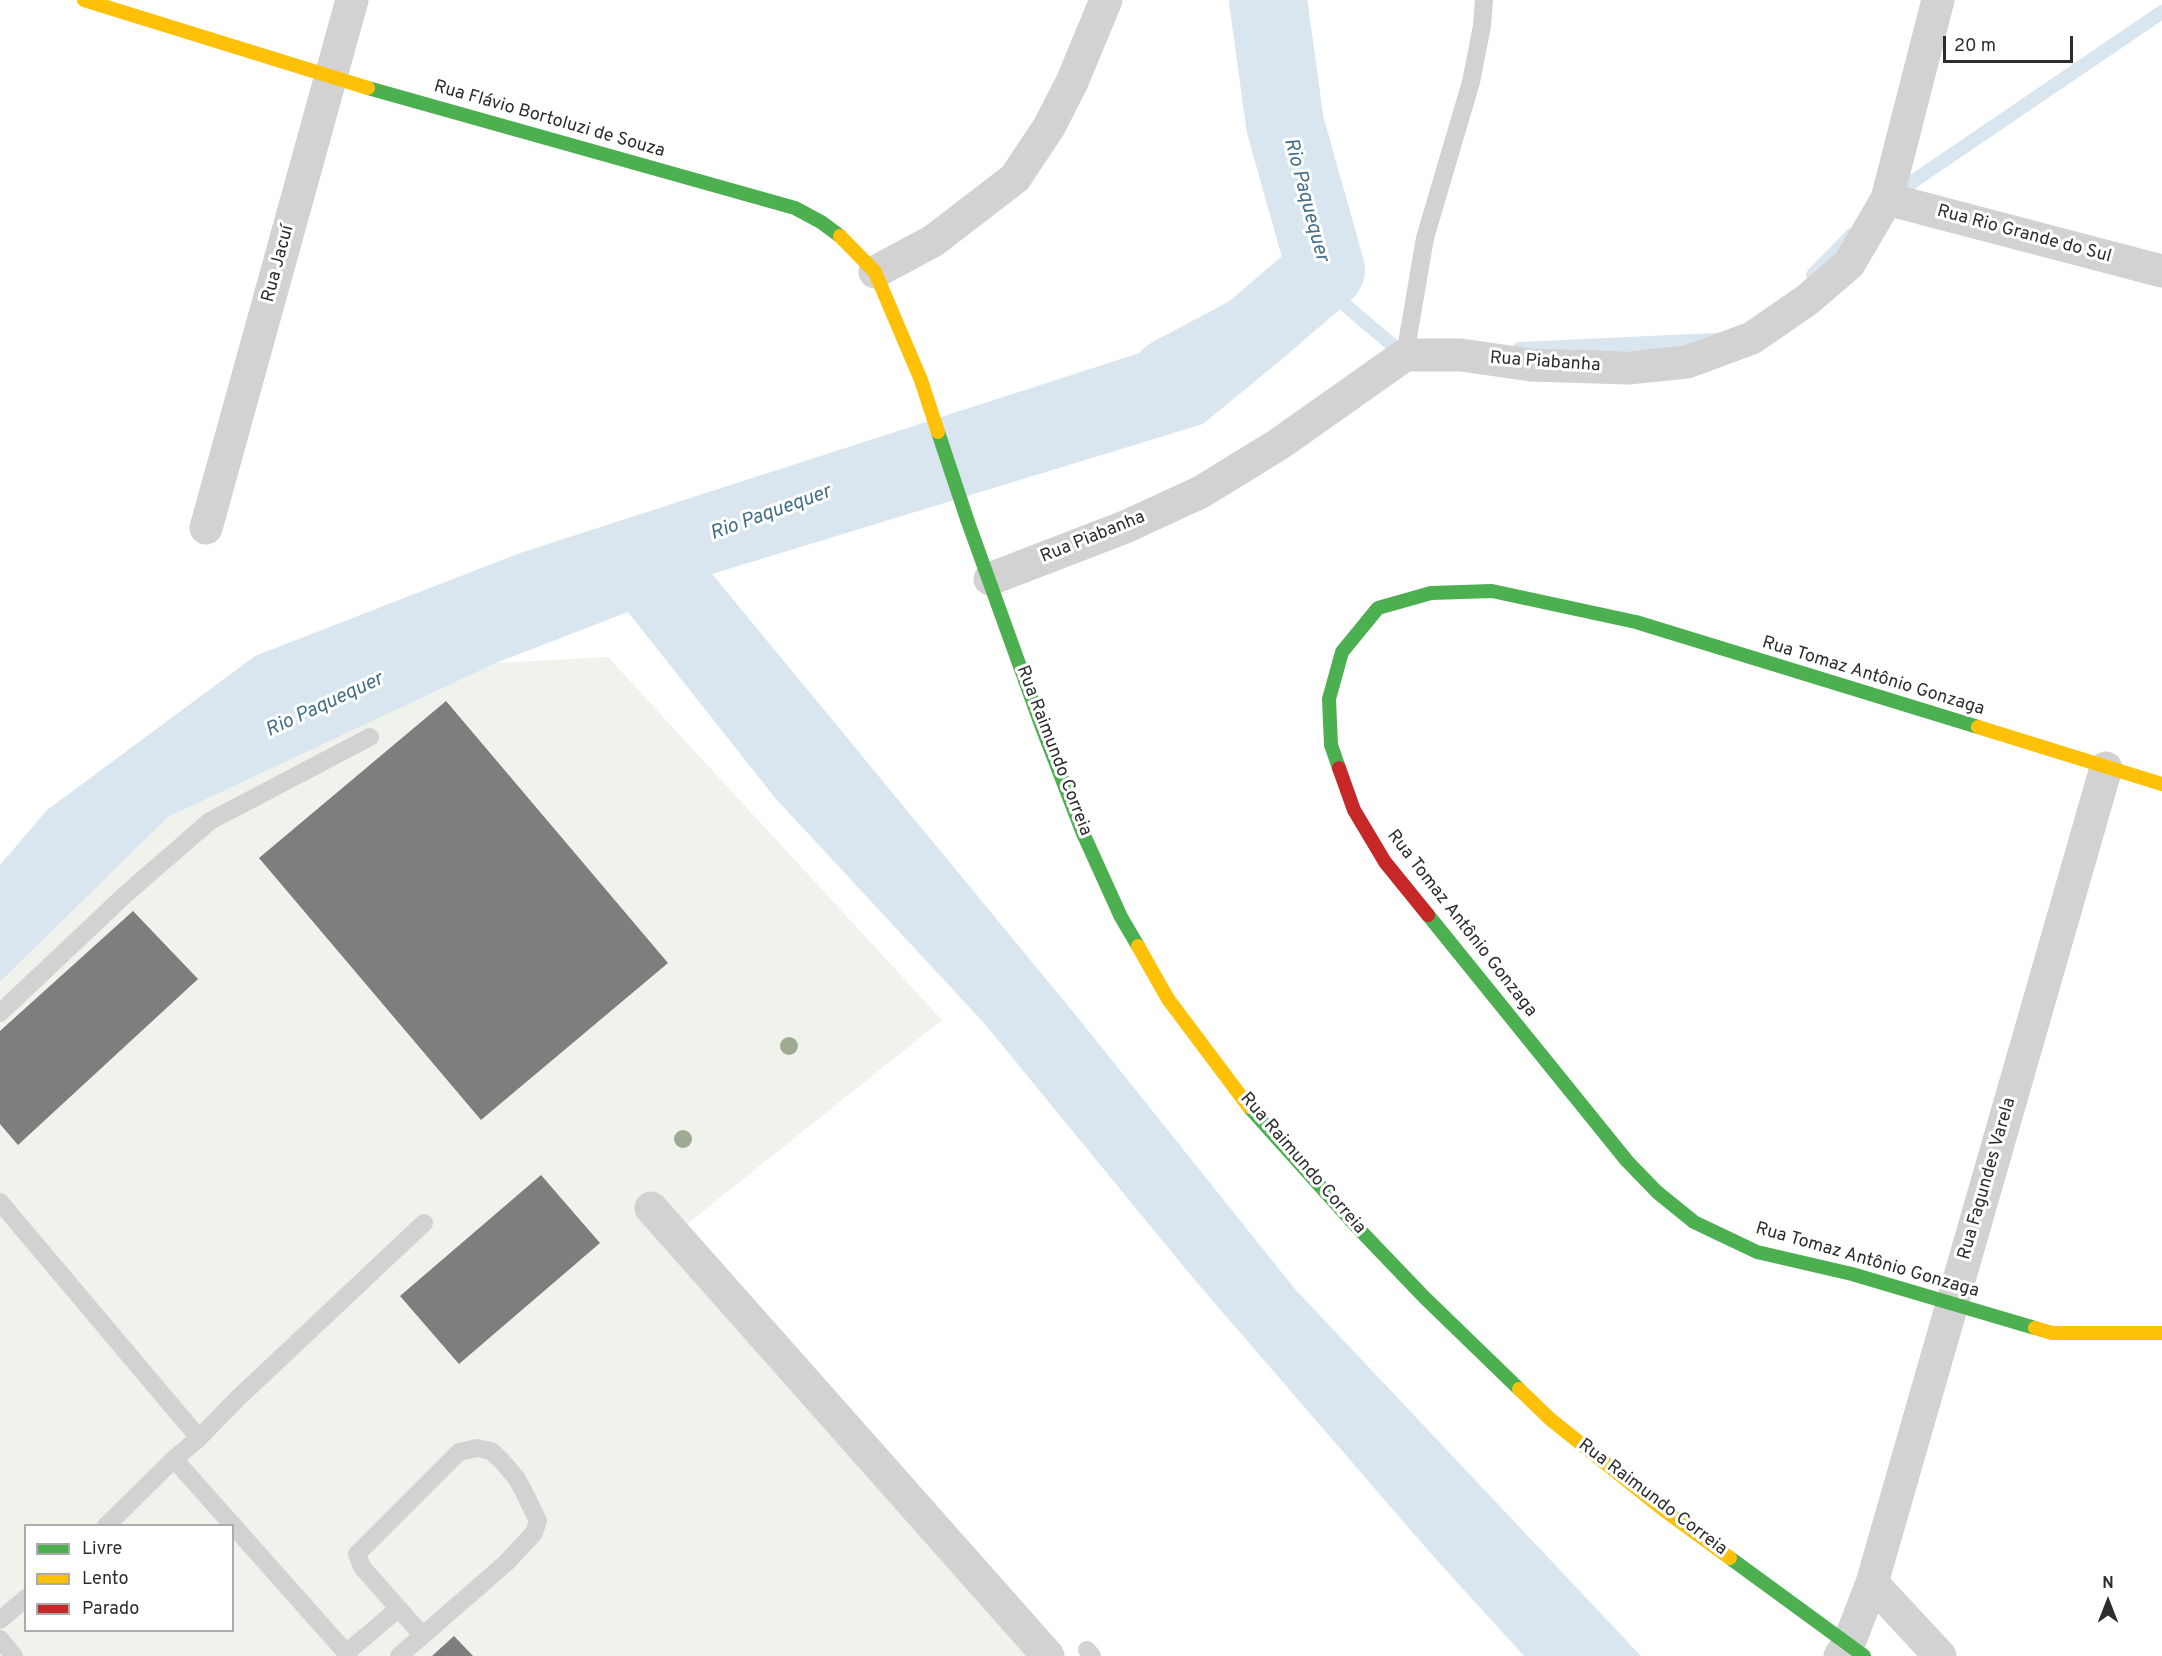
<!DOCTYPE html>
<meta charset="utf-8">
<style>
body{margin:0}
#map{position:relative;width:2162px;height:1656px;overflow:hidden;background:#fff;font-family:Overpass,sans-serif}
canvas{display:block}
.legend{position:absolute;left:24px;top:1524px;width:210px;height:108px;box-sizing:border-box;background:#fff;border:2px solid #ababab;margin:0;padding:8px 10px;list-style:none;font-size:18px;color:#2d2d2d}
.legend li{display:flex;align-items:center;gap:12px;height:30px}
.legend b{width:30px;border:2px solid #ababab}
.north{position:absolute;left:2078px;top:1572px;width:60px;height:60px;-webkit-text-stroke:4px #fff;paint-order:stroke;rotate:0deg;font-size:16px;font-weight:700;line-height:24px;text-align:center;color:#2d2d2d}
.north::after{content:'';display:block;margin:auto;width:21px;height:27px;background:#2d2d2d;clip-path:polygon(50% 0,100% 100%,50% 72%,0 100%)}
.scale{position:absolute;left:1943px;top:36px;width:130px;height:27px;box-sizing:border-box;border:3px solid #2d2d2d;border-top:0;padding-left:8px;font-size:18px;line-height:21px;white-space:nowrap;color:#2d2d2d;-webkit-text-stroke:4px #fff;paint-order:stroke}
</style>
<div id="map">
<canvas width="2162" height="1656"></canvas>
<ul class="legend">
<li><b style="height:8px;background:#4caf50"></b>Livre</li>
<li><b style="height:8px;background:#ffc107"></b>Lento</li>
<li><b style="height:8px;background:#c62828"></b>Parado</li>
</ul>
<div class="north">N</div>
<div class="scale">20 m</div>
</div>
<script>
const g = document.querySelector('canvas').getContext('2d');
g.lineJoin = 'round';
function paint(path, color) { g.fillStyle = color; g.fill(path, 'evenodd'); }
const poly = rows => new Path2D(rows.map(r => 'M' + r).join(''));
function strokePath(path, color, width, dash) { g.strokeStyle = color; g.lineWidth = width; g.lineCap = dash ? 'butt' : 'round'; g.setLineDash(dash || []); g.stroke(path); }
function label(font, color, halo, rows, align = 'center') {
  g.font = font + ' Overpass,sans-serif'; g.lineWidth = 6; g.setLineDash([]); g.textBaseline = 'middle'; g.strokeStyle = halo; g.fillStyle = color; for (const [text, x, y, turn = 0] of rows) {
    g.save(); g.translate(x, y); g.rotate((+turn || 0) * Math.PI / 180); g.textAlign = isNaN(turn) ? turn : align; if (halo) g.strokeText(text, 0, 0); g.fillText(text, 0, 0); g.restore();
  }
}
paint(poly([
 [608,657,942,1020,677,1232,1047,1656,0,1656,0,982,168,817,496,663],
 [26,1526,232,1526,232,1630,26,1630]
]), '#f0f3ec');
paint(poly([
 [1243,294,1287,355,1203,424,712,574,1074,1013,1295,1289,1641,1656,1524,1656,1433,1556,1193,1278,984,1023,776,799,628,612,496,663,168,817,0,982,0,865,47,810,255,656,520,553,1152,349]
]), '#d9e6ef');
strokePath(poly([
 [1893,195,2162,12],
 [1326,270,1338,299,1404,355],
 [1813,275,1852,235],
 [1519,349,1715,340]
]), '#d9e6ef', 14);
strokePath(poly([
 [1170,377,1251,334,1326,270,1285,124,1268,0]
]), '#d9e6ef', 78);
paint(poly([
 [446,701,668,963,481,1120,259,858],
 [133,911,198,979,18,1145,0,1124,0,1031],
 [541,1175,600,1243,459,1364,400,1296],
 [454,1636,473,1656,432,1656]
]), '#7e7e7e');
strokePath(poly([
 [1405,355,1425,238,1471,82,1482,26,1484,0],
 [0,1013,127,893,210,821,370,737],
 [0,1202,199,1438],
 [174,1459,349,1656],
 [106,1526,174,1459,199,1438,236,1400,424,1223],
 [0,1620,26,1598],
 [0,1639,14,1656],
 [1087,1650,1092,1656],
 [346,1653,398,1609],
 [399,1656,506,1563,534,1533,538,1521,525,1494,517,1479,502,1461,491,1451,477,1448,459,1452,357,1554,362,1567,422,1635]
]), '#d2d2d2', 18);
strokePath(poly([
 [1887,199,2162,271],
 [875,272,933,241,1015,178,1049,127,1072,82,1106,0],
 [206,528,352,0],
 [990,579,1125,527,1201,492,1279,444,1405,355,1461,355,1531,365,1628,368,1687,362,1752,338,1807,300,1849,264,1887,199,1938,0],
 [651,1208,1048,1656],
 [1872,1583,1940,1656],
 [1840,1656,1849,1643,1872,1583,2106,768]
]), '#d2d2d2', 33);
strokePath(poly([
 [368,88,795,208,821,222,840,236],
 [938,432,968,522,1040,722,1082,831,1121,917,1138,946],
 [1339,768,1331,745,1329,699,1342,652,1378,608,1431,593,1492,591,1636,622,1978,727],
 [1428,915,1627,1161,1657,1192,1694,1222,1757,1252,1852,1274,2035,1328],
 [1249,1107,1357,1227,1424,1297,1519,1389],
 [1730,1558,1864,1656]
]), '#4caf50', 14);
strokePath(poly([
 [84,0,368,88],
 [840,236,875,272,921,380,938,432],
 [1978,727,2162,784],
 [1138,946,1168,999,1249,1107],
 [2035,1328,2052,1333,2162,1333],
 [1519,1389,1550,1419,1664,1510,1730,1558]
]), '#ffc107', 14);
strokePath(poly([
 [1339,768,1354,810,1385,862,1428,915]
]), '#c62828', 14);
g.fillStyle = '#9faa95';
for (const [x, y] of [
 [789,1046],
 [683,1139]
]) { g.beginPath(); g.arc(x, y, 9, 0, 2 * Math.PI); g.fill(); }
label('18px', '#2d2d2d', '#fff', [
 ["Rua Flávio Bortoluzi de Souza",549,120,16],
 ["Rua Rio Grande do Sul",2024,235,15],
 ["Rua Jacuí",279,264,-75],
 ["Rua Piabanha",1545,363,4],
 ["Rua Piabanha",1093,538,-22],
 ["Rua Tomaz Antônio Gonzaga",1873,677,17],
 ["Rua Raimundo Correia",1053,751,69],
 ["Rua Tomaz Antônio Gonzaga",1461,924,52],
 ["Rua Raimundo Correia",1302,1164,49],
 ["Rua Fagundes Varela",1988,1179,-74],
 ["Rua Tomaz Antônio Gonzaga",1867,1261,16],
 ["Rua Raimundo Correia",1652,1498,37]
]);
label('italic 20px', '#426e87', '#fff', [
 ["Rio Paquequer",1305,200,75],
 ["Rio Paquequer",771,514,-20],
 ["Rio Paquequer",325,706,-25]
]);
</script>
